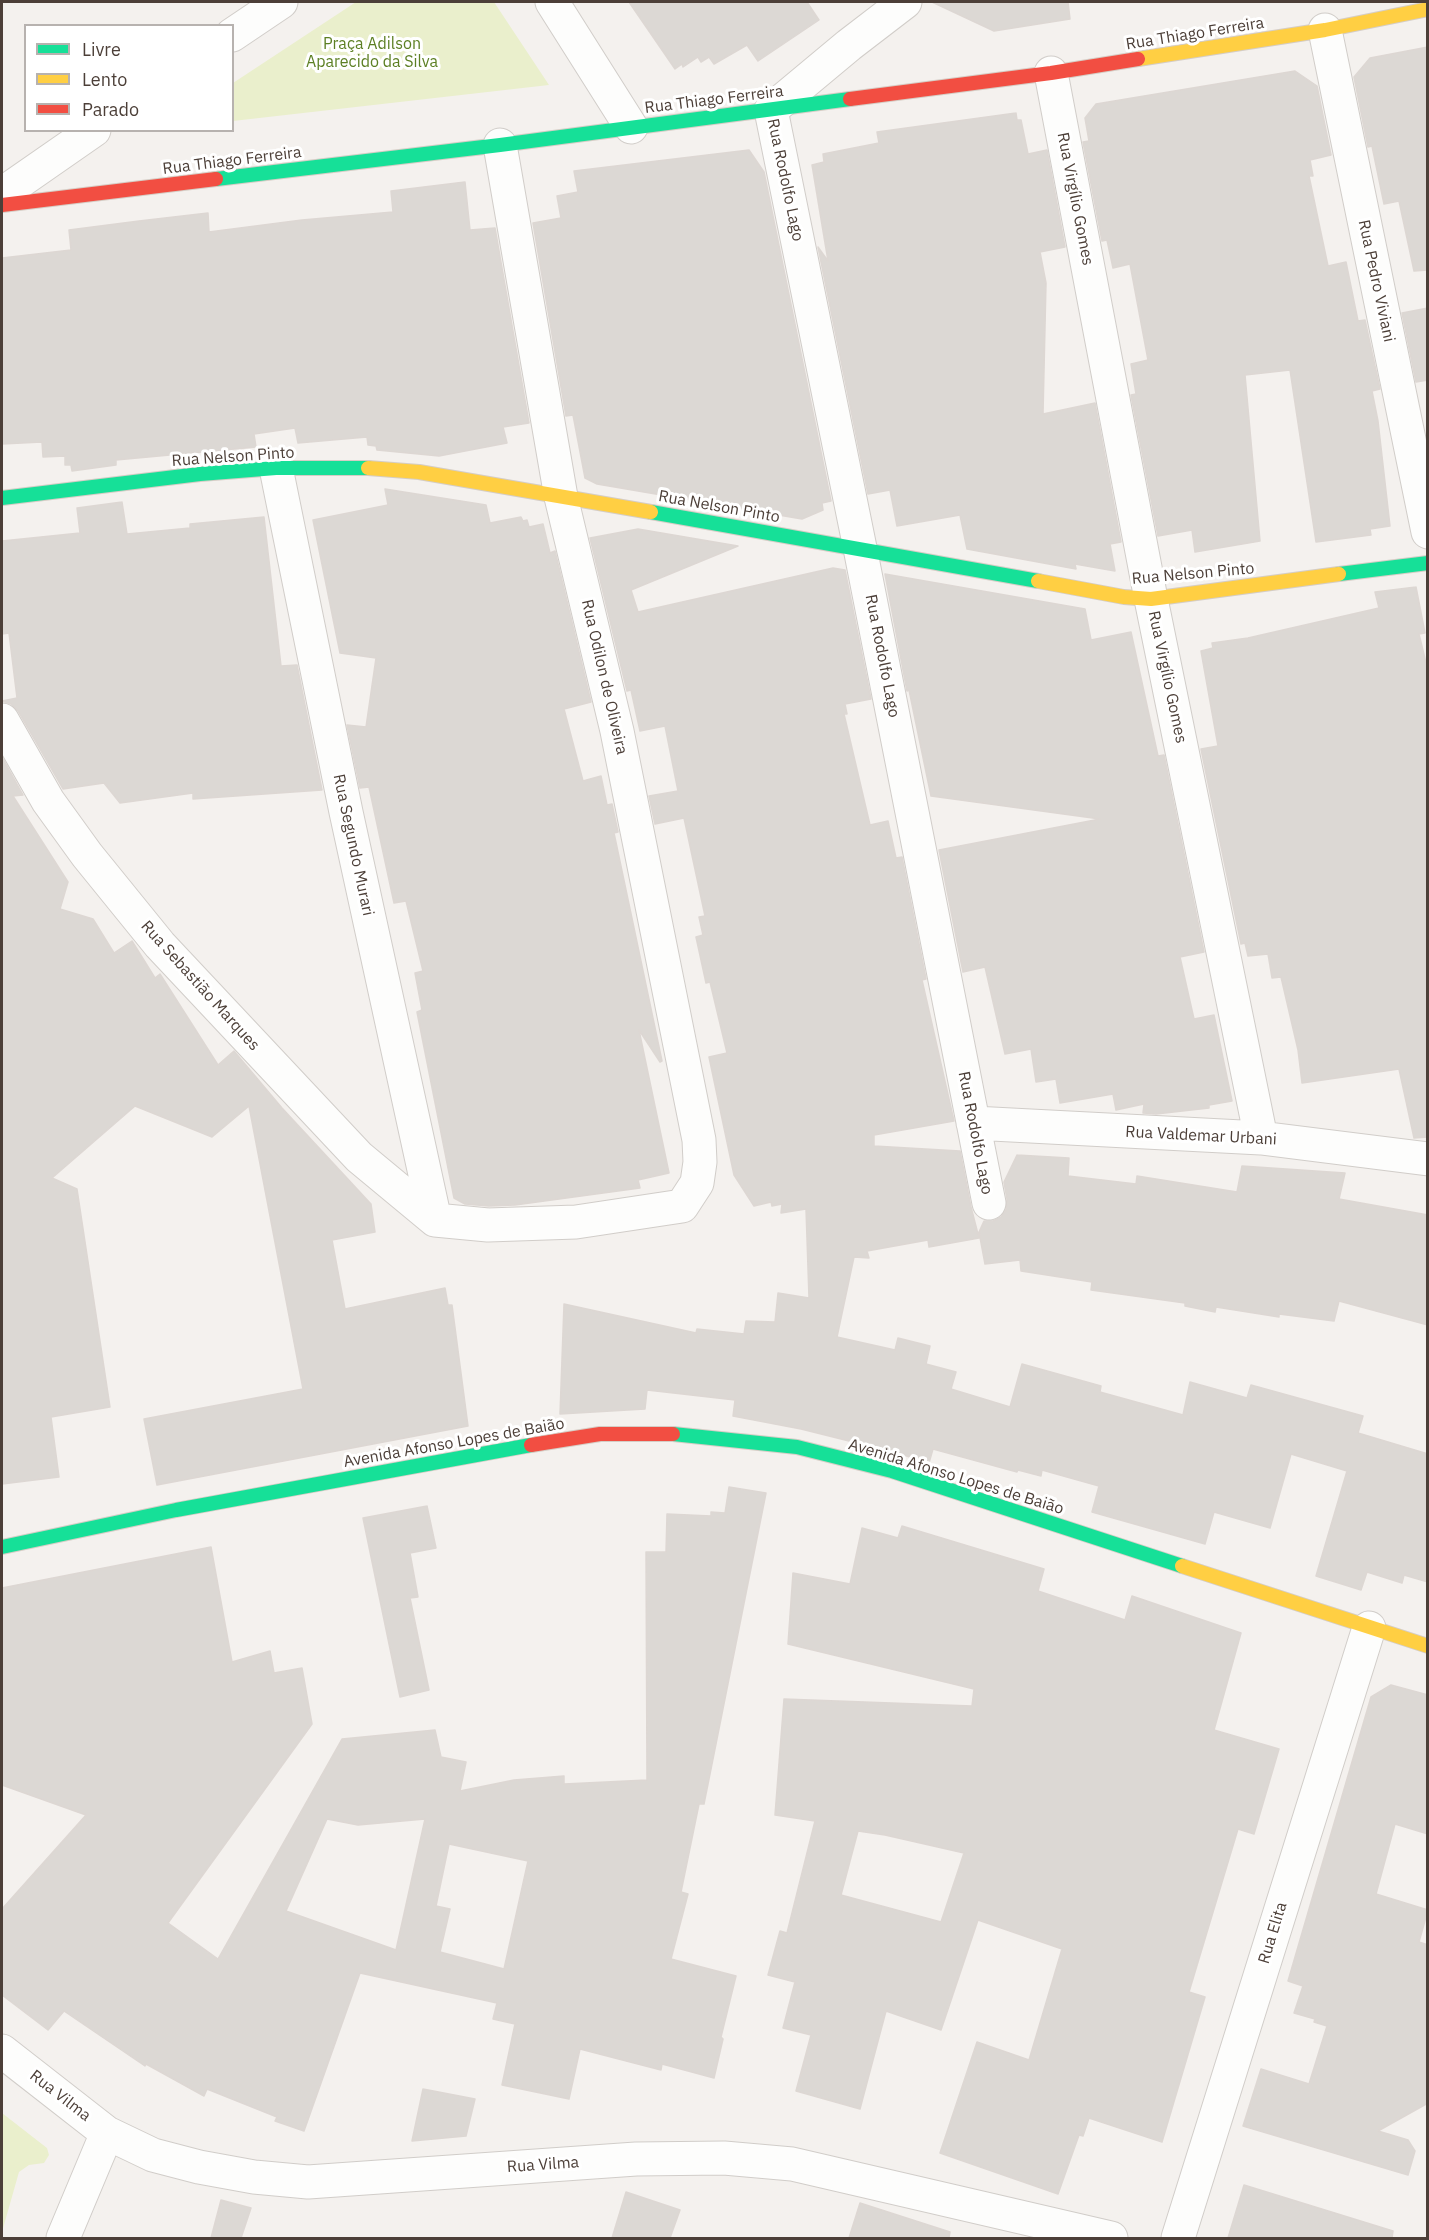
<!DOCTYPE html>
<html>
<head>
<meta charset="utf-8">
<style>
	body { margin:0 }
	#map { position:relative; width:1429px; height:2240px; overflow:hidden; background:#f4f1ee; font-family:"IBM Plex Sans",sans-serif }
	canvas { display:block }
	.frame { position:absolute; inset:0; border:3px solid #4c3f38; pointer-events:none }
	.legend { position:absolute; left:24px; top:24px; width:210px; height:108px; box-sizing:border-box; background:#fff; border:2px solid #b7b2af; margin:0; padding:8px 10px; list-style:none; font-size:18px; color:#4c3f38 }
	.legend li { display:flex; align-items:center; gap:12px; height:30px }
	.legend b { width:30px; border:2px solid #b7b2af }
</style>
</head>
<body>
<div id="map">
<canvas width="1429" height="2240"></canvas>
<div class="frame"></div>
<ul class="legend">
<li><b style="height:8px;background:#16e098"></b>Livre</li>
<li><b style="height:8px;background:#ffcf43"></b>Lento</li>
<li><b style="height:8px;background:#f24e42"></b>Parado</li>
</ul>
</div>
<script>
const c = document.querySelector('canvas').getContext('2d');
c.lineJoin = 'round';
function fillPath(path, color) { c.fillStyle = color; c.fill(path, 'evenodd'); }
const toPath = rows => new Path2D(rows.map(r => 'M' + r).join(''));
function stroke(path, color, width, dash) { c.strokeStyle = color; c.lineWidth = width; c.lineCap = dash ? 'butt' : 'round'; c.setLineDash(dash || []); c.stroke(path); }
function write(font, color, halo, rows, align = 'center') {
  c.font = font + ' "IBM Plex Sans",sans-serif'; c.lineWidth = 6; c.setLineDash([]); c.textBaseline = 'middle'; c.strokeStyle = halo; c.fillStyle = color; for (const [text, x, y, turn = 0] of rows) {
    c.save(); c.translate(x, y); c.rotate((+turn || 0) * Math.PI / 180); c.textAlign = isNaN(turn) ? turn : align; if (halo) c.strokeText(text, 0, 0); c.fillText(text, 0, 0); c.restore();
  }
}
fillPath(toPath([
	[356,2,494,2,549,85,233,121,233,83],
	[2,2113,47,2148,49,2155,44,2163,29,2165,19,2172,2,2232]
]), '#eaefcc');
const building = toPath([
	[629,2,807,2,819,20,758,61,747,45,714,64,709,57,701,62,698,57,683,67,682,64,675,69,629,2],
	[932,2,1068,2,1070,19,994,31,932,2],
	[1428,47,1428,270,1414,271,1399,201,1384,204,1372,146,1368,147,1354,77,1370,58,1428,47],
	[1295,71,1317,86,1331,155,1310,160,1313,176,1309,176,1328,266,1346,262,1358,321,1365,320,1380,389,1372,391,1378,421,1390,526,1370,529,1371,535,1316,542,1290,370,1245,375,1260,541,1195,552,1192,530,1158,536,1131,395,1136,394,1131,364,1148,360,1130,264,1113,268,1107,240,1102,241,1083,142,1089,141,1085,118,1096,104,1295,71],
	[1016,113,1017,120,1021,120,1028,154,1047,150,1065,247,1040,252,1046,283,1043,414,1095,403,1121,542,1110,544,1115,571,1075,564,1076,569,967,549,960,515,897,526,890,490,868,494,818,247,828,261,812,165,824,162,823,154,879,143,877,132,1016,113],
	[749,150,764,172,831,501,822,503,823,510,802,519,597,484,585,478,573,415,566,416,533,223,561,218,557,196,578,192,574,171,749,150],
	[465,182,470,230,495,228,529,423,503,427,507,443,439,456,377,450,376,446,368,445,367,437,298,443,295,428,254,434,256,447,116,460,116,465,72,471,71,465,65,465,65,456,43,457,42,442,2,444,2,258,71,250,69,230,139,221,208,213,209,232,302,220,393,212,391,191,465,182],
	[1428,308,1428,380,1416,382,1402,313,1428,308],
	[385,489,486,505,490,523,521,517,523,521,527,520,529,527,543,524,550,553,555,551,591,702,564,709,583,781,601,776,607,805,612,804,618,832,614,833,662,1061,660,1062,639,1030,669,1173,638,1180,640,1188,515,1205,489,1206,465,1204,454,1198,417,1012,422,1010,415,973,423,971,406,901,394,903,369,787,360,788,347,725,366,727,376,658,340,653,313,520,388,505,385,489],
	[122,502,127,534,190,528,190,524,264,517,281,666,297,665,322,790,193,799,193,793,120,803,104,783,63,789,18,711,11,704,2,701,17,698,9,633,2,634,2,541,80,533,77,508,122,502],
	[638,529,738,546,631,590,638,612,833,568,845,570,871,699,845,704,847,714,844,714,870,825,888,821,896,858,902,857,926,979,922,980,954,1121,874,1135,874,1146,960,1151,971,1207,979,1238,929,1247,928,1240,867,1251,869,1258,854,1257,837,1337,895,1350,898,1338,930,1346,926,1364,956,1372,951,1389,1010,1407,1022,1364,1101,1386,1100,1392,1183,1415,1190,1382,1247,1398,1251,1385,1363,1416,1358,1433,1428,1454,1428,1582,1404,1575,1402,1583,1367,1572,1361,1590,1316,1576,1347,1471,1291,1454,1270,1528,1214,1512,1205,1544,1092,1512,1099,1486,1042,1470,1041,1476,1018,1470,1017,1472,933,1449,929,1463,897,1453,801,1429,733,1416,735,1400,647,1390,645,1409,560,1414,564,1304,696,1333,697,1329,744,1334,746,1321,775,1322,778,1293,809,1298,806,1209,781,1213,782,1204,772,1206,771,1202,754,1206,734,1175,709,1057,727,1053,710,982,706,983,696,937,703,935,699,917,705,916,684,818,655,824,649,796,678,791,665,726,640,731,631,690,627,691,590,538,638,529],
	[885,574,1085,609,1091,640,1131,632,1158,756,1164,755,1204,952,1180,957,1194,1019,1214,1015,1232,1101,1209,1105,1209,1108,1156,1114,1143,1113,1144,1104,1116,1110,1113,1094,1060,1103,1056,1079,1036,1082,1031,1049,1005,1054,985,967,963,972,939,850,1100,819,931,796,909,690,907,691,885,574],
	[1416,587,1425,633,1419,634,1428,671,1428,1137,1414,1138,1399,1069,1302,1083,1298,1050,1281,977,1272,978,1268,954,1248,956,1245,943,1241,944,1201,749,1218,746,1201,651,1213,648,1212,643,1248,638,1379,608,1375,592,1416,587],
	[2,757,23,795,13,796,68,882,60,909,93,919,114,953,132,941,155,978,160,974,218,1065,234,1051,282,1108,371,1204,375,1232,332,1240,345,1309,445,1288,448,1305,452,1305,468,1426,157,1485,144,1419,303,1389,249,1106,212,1137,135,1106,52,1178,77,1189,110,1407,51,1417,59,1477,2,1484,2,757],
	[1017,1155,1069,1158,1068,1176,1136,1184,1137,1176,1237,1192,1242,1166,1345,1173,1339,1199,1428,1215,1428,1325,1339,1301,1334,1321,1279,1314,1279,1317,1216,1307,1215,1312,1185,1306,1185,1303,1091,1290,1092,1282,1021,1271,1020,1260,985,1264,979,1232,984,1221,993,1221,1001,1217,1006,1210,1007,1199,1004,1182,1017,1155],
	[729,1487,766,1493,704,1804,699,1804,681,1892,688,1894,671,1959,736,1976,721,2037,723,2039,714,2078,662,2064,661,2070,580,2049,569,2099,502,2085,515,2024,493,2019,497,2003,360,1973,304,2131,275,2121,277,2117,207,2089,204,2096,146,2064,145,2066,64,2011,48,2030,2,1995,2,1909,86,1815,2,1785,2,1588,211,1547,232,1662,270,1651,274,1673,302,1668,312,1724,168,1923,218,1959,342,1739,435,1730,441,1757,466,1762,460,1791,514,1780,564,1776,564,1784,647,1780,646,1552,666,1552,667,1514,711,1516,711,1512,725,1513,729,1487],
	[327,1819,358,1825,425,1819,396,1950,286,1911,327,1819],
	[449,1844,528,1861,504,1969,440,1952,450,1909,436,1906,449,1844],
	[427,1506,436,1548,410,1553,418,1597,410,1598,429,1690,400,1697,363,1518,427,1506],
	[902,1526,1044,1569,1038,1591,1125,1620,1132,1596,1241,1633,1214,1730,1279,1749,1254,1834,1238,1829,1189,1992,1205,1997,1162,2142,1089,2118,1083,2136,1079,2135,1058,2194,940,2153,977,2042,1029,2060,1062,1949,978,1920,941,2030,886,2011,860,2109,796,2091,811,2035,783,2028,795,1982,768,1975,780,1931,787,1933,815,1821,775,1815,784,1699,972,1706,974,1689,788,1644,793,1573,850,1584,862,1528,898,1538,902,1526],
	[858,1831,885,1835,964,1853,941,1922,841,1895,858,1831],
	[1391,1685,1428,1695,1428,1834,1395,1824,1376,1894,1428,1910,1419,1942,1428,1945,1428,2103,1378,2131,1408,2140,1415,2151,1408,2175,1243,2126,1261,2069,1309,2084,1327,2026,1314,2022,1315,2019,1294,2013,1303,1986,1288,1981,1371,1697,1391,1685],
	[423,2089,475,2099,466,2136,412,2141,423,2089],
	[1244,2185,1393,2231,1392,2238,1228,2238,1244,2185],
	[626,2192,680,2210,670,2238,612,2238,626,2192],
	[221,2200,251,2208,241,2238,211,2238,221,2200],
	[860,2203,950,2232,949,2238,849,2238,860,2203]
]);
fillPath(building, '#dcd8d4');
stroke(building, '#ddd7d3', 1.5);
const street = toPath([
	[552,2,631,127],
	[905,2,849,45,771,110,860,548,989,1203],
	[1325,30,1428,532],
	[232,35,281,2],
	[1051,73,1151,599,1261,1138],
	[2,194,94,130],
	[276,468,346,812,435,1220],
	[2,720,48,801,87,855,160,945,359,1157,435,1220],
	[973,1123,1261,1138,1428,1159],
	[435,1220,488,1225,576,1222,682,1206,697,1183,700,1162,699,1140,617,731,561,497,500,145],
	[2,2051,107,2133,153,2155,199,2167,254,2177,308,2182,636,2159,724,2158,792,2164,1111,2238],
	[63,2238,107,2133],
	[1178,2238,1369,1628]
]);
const fast = toPath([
	[216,179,500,145,850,99],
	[2,498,200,474,276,468,368,468],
	[651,512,1038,581],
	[1339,574,1428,563],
	[673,1434,797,1447,892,1471,1182,1566],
	[2,1547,176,1510,531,1445]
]);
const slow = toPath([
	[1138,59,1325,30,1428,9],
	[368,468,419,472,651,512],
	[1038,581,1124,597,1151,599,1339,574],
	[1182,1566,1428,1646]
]);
const jam = toPath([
	[850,99,1051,73,1138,59],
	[2,205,216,179],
	[531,1445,600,1434,673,1434]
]);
stroke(street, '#d1cdc9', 35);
stroke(fast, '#d5cdc5', 16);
stroke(slow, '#d5cdc5', 16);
stroke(jam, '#d5cdc5', 16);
stroke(street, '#fdfdfc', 33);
stroke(fast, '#16e098', 14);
stroke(slow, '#ffcf43', 14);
stroke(jam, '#f24e42', 14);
write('16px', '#4c3f38', '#fff', [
	["Rua Thiago Ferreira",1195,34,-9],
	["Rua Thiago Ferreira",714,100,-7],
	["Rua Thiago Ferreira",232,161,-7],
	["Rua Rodolfo Lago",785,180,78],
	["Rua Virgílio Gomes",1075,199,79],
	["Rua Pedro Viviani",1376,281,78],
	["Rua Nelson Pinto",233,457,-4],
	["Rua Nelson Pinto",719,507,10],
	["Rua Nelson Pinto",1193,574,-5],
	["Rua Rodolfo Lago",882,656,79],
	["Rua Odilon de Oliveira",604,677,77],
	["Rua Virgílio Gomes",1167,677,78],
	["Rua Segundo Murari",353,845,78],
	["Rua Sebastião Marques",200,986,48],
	["Rua Rodolfo Lago",975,1133,79],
	["Rua Valdemar Urbani",1201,1136,3],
	["Avenida Afonso Lopes de Baião",454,1443,-10],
	["Avenida Afonso Lopes de Baião",956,1477,17],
	["Rua Elita",1273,1933,-73],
	["Rua Vilma",60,2096,38],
	["Rua Vilma",543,2165,-4]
]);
write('16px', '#5c7f23', '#fff', [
	["Praça Adilson",372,44],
	["Aparecido da Silva",372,62]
]);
</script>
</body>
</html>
